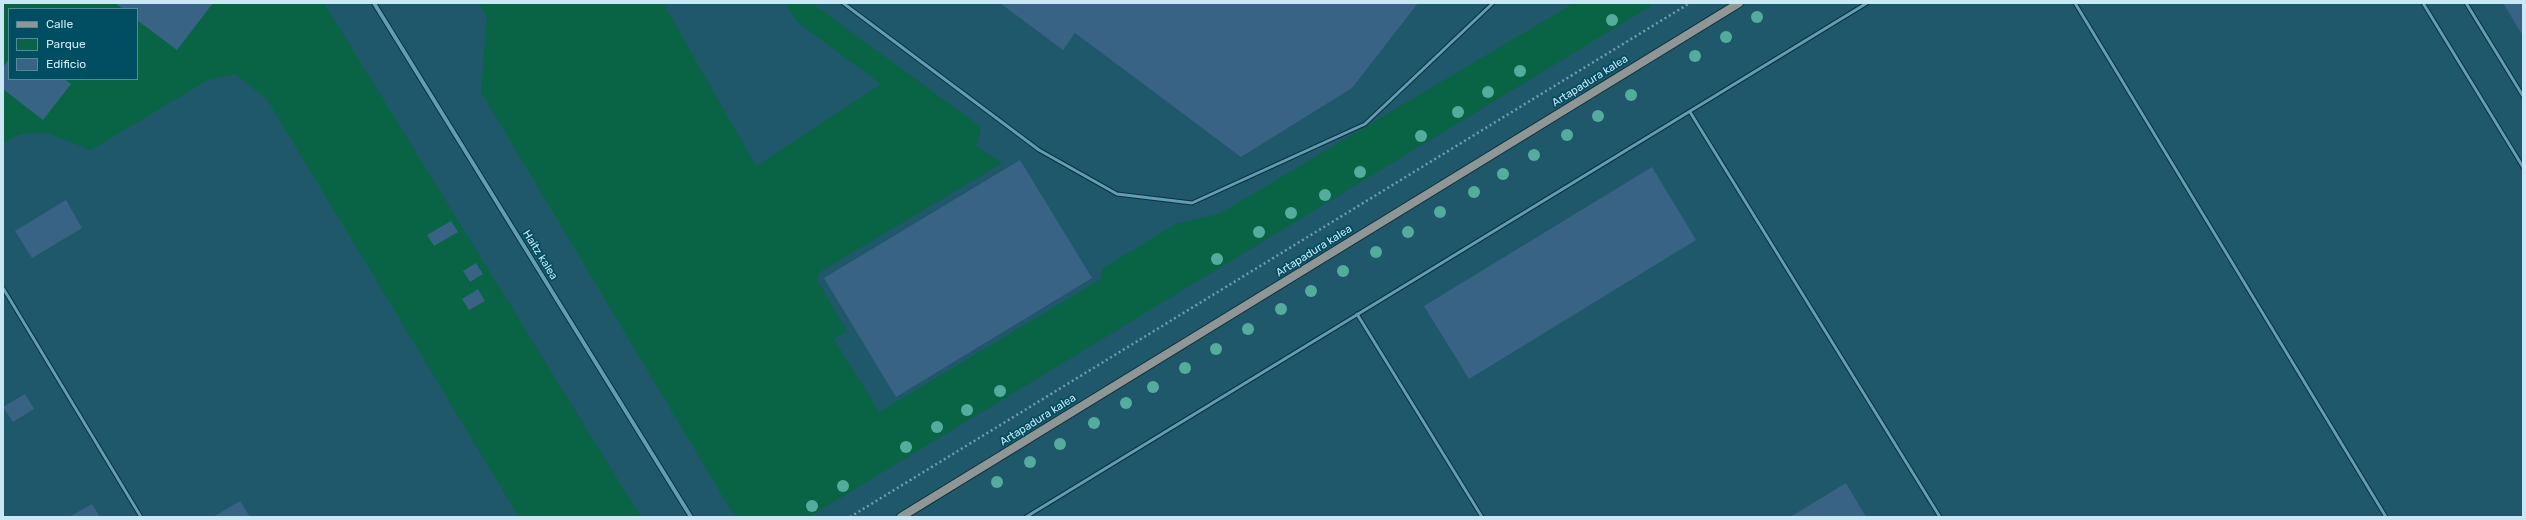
<!DOCTYPE html>
<html>
<head>
<meta charset="utf-8">
<style>
	body { margin:0 }
	#map { position:relative; width:2526px; height:520px; overflow:hidden; background:#014d61; font-family:Rubik,sans-serif }
	canvas { display:block }
	.frame { position:absolute; inset:0; border:4px solid #cae8f4; pointer-events:none }
	.legend { position:absolute; left:8px; top:8px; width:130px; height:72px; box-sizing:border-box; background:#014d61; border:1px solid #518b9c; margin:0; padding:5px 7px; list-style:none; font-size:12px; color:#cae8f4 }
	.legend li { display:flex; align-items:center; gap:8px; height:20px }
	.legend b { width:20px; border:1px solid #518b9c }
</style>
</head>
<body>
<div id="map">
<canvas width="2526" height="520"></canvas>
<div class="frame"></div>
<ul class="legend">
<li><b style="height:5px;background:#8e9696"></b>Calle</li>
<li><b style="height:11px;background:#086445"></b>Parque</li>
<li><b style="height:11px;background:#386384"></b>Edificio</li>
</ul>
</div>
<script>
const c = document.querySelector('canvas').getContext('2d');
c.lineJoin = 'round';
function fillPath(path, color) { c.fillStyle = color; c.fill(path, 'evenodd'); }
const toPath = rows => new Path2D(rows.map(r => 'M' + r).join(''));
function stroke(path, color, width, dash) { c.strokeStyle = color; c.lineWidth = width; c.lineCap = dash ? 'butt' : 'round'; c.setLineDash(dash || []); c.stroke(path); }
function write(font, color, halo, rows, align = 'center') {
  c.font = font + ' Rubik,sans-serif'; c.lineWidth = 3.5; c.setLineDash([]); c.textBaseline = 'middle'; c.strokeStyle = halo; c.fillStyle = color; for (const [text, x, y, turn = 0] of rows) {
    c.save(); c.translate(x, y); c.rotate((+turn || 0) * Math.PI / 180); c.textAlign = isNaN(turn) ? turn : align; if (halo) c.strokeText(text, 0, 0); c.fillText(text, 0, 0); c.restore();
  }
}
fillPath(toPath([
	[3,3,2523,3,2523,517,3,517],
	[9,9,137,9,137,79,9,79]
]), '#1f586a');
fillPath(toPath([
	[3,3,324,3,641,517,519,517,268,101,236,74,208,80,91,150,47,133,20,134,3,143],
	[9,9,137,9,137,79,9,79],
	[479,3,663,3,756,166,881,84,796,21,787,5,788,3,812,3,981,127,976,146,1002,163,820,272,817,280,847,331,834,339,879,412,1101,279,1102,269,1175,224,1219,214,1574,3,1651,3,1651,6,809,517,739,517,732,512,481,92,487,17]
]), '#086445');
fillPath(toPath([
	[115,3,213,3,177,50,137,20,137,9,123,9],
	[1000,3,1418,3,1352,88,1241,157,1075,33,1063,50],
	[2503,3,2523,3,2523,36],
	[9,59,9,79,65,79,71,84,43,120,3,89,3,67],
	[1020,160,1092,278,896,397,824,278],
	[1652,167,1696,240,1469,379,1424,306],
	[66,200,82,228,32,258,15,231],
	[451,221,458,232,434,246,427,235],
	[476,263,483,274,470,282,463,271],
	[478,289,485,301,469,310,462,299],
	[25,394,34,409,13,422,3,407],
	[1846,483,1866,517,1790,517],
	[240,501,250,517,213,517],
	[92,504,100,517,69,517]
]), '#386384');
const lane = toPath([
	[843,3,1039,150,1117,194,1192,203,1365,124,1493,3],
	[2075,3,2386,517],
	[2423,3,2523,167],
	[2466,3,2523,96],
	[1690,112,1940,517],
	[3,288,141,517],
	[1357,314,1482,517],
	[1026,517,1867,3]
]);
const street = toPath([
	[374,3,691,517]
]);
const secondary = toPath([
	[901,517,1739,3]
]);
stroke(lane, '#0e303b', 5);
stroke(street, '#0e303b', 6);
stroke(secondary, '#0e303b', 10);
stroke(toPath([
	[850,517,1690,3]
]), '#6c9faf', 2.5, [2, 3]);
stroke(lane, '#609eb5', 3);
stroke(street, '#609eb5', 4);
stroke(secondary, '#8e9696', 8);
c.fillStyle = '#53ac9c';
for (const [x, y] of [
	[1757,17],
	[1612,20],
	[1726,37],
	[1695,56],
	[1520,71],
	[1488,92],
	[1631,95],
	[1458,112],
	[1598,116],
	[1567,135],
	[1421,136],
	[1534,155],
	[1360,172],
	[1503,174],
	[1474,192],
	[1325,195],
	[1440,212],
	[1291,213],
	[1259,232],
	[1408,232],
	[1376,252],
	[1217,259],
	[1343,271],
	[1311,291],
	[1281,309],
	[1248,329],
	[1216,349],
	[1185,368],
	[1153,387],
	[1000,391],
	[1126,403],
	[967,410],
	[1094,423],
	[937,427],
	[1060,444],
	[906,447],
	[1030,462],
	[997,482],
	[843,486],
	[812,506]
]) { c.beginPath(); c.arc(x, y, 6, 0, 2 * Math.PI); c.fill(); }
write('11px', '#cae8f4', '#014d61', [
	["Artapadura kalea",1590,81,-32],
	["Artapadura kalea",1314,251,-32],
	["Haitz kalea",540,255,58],
	["Artapadura kalea",1038,420,-32]
]);
</script>
</body>
</html>
